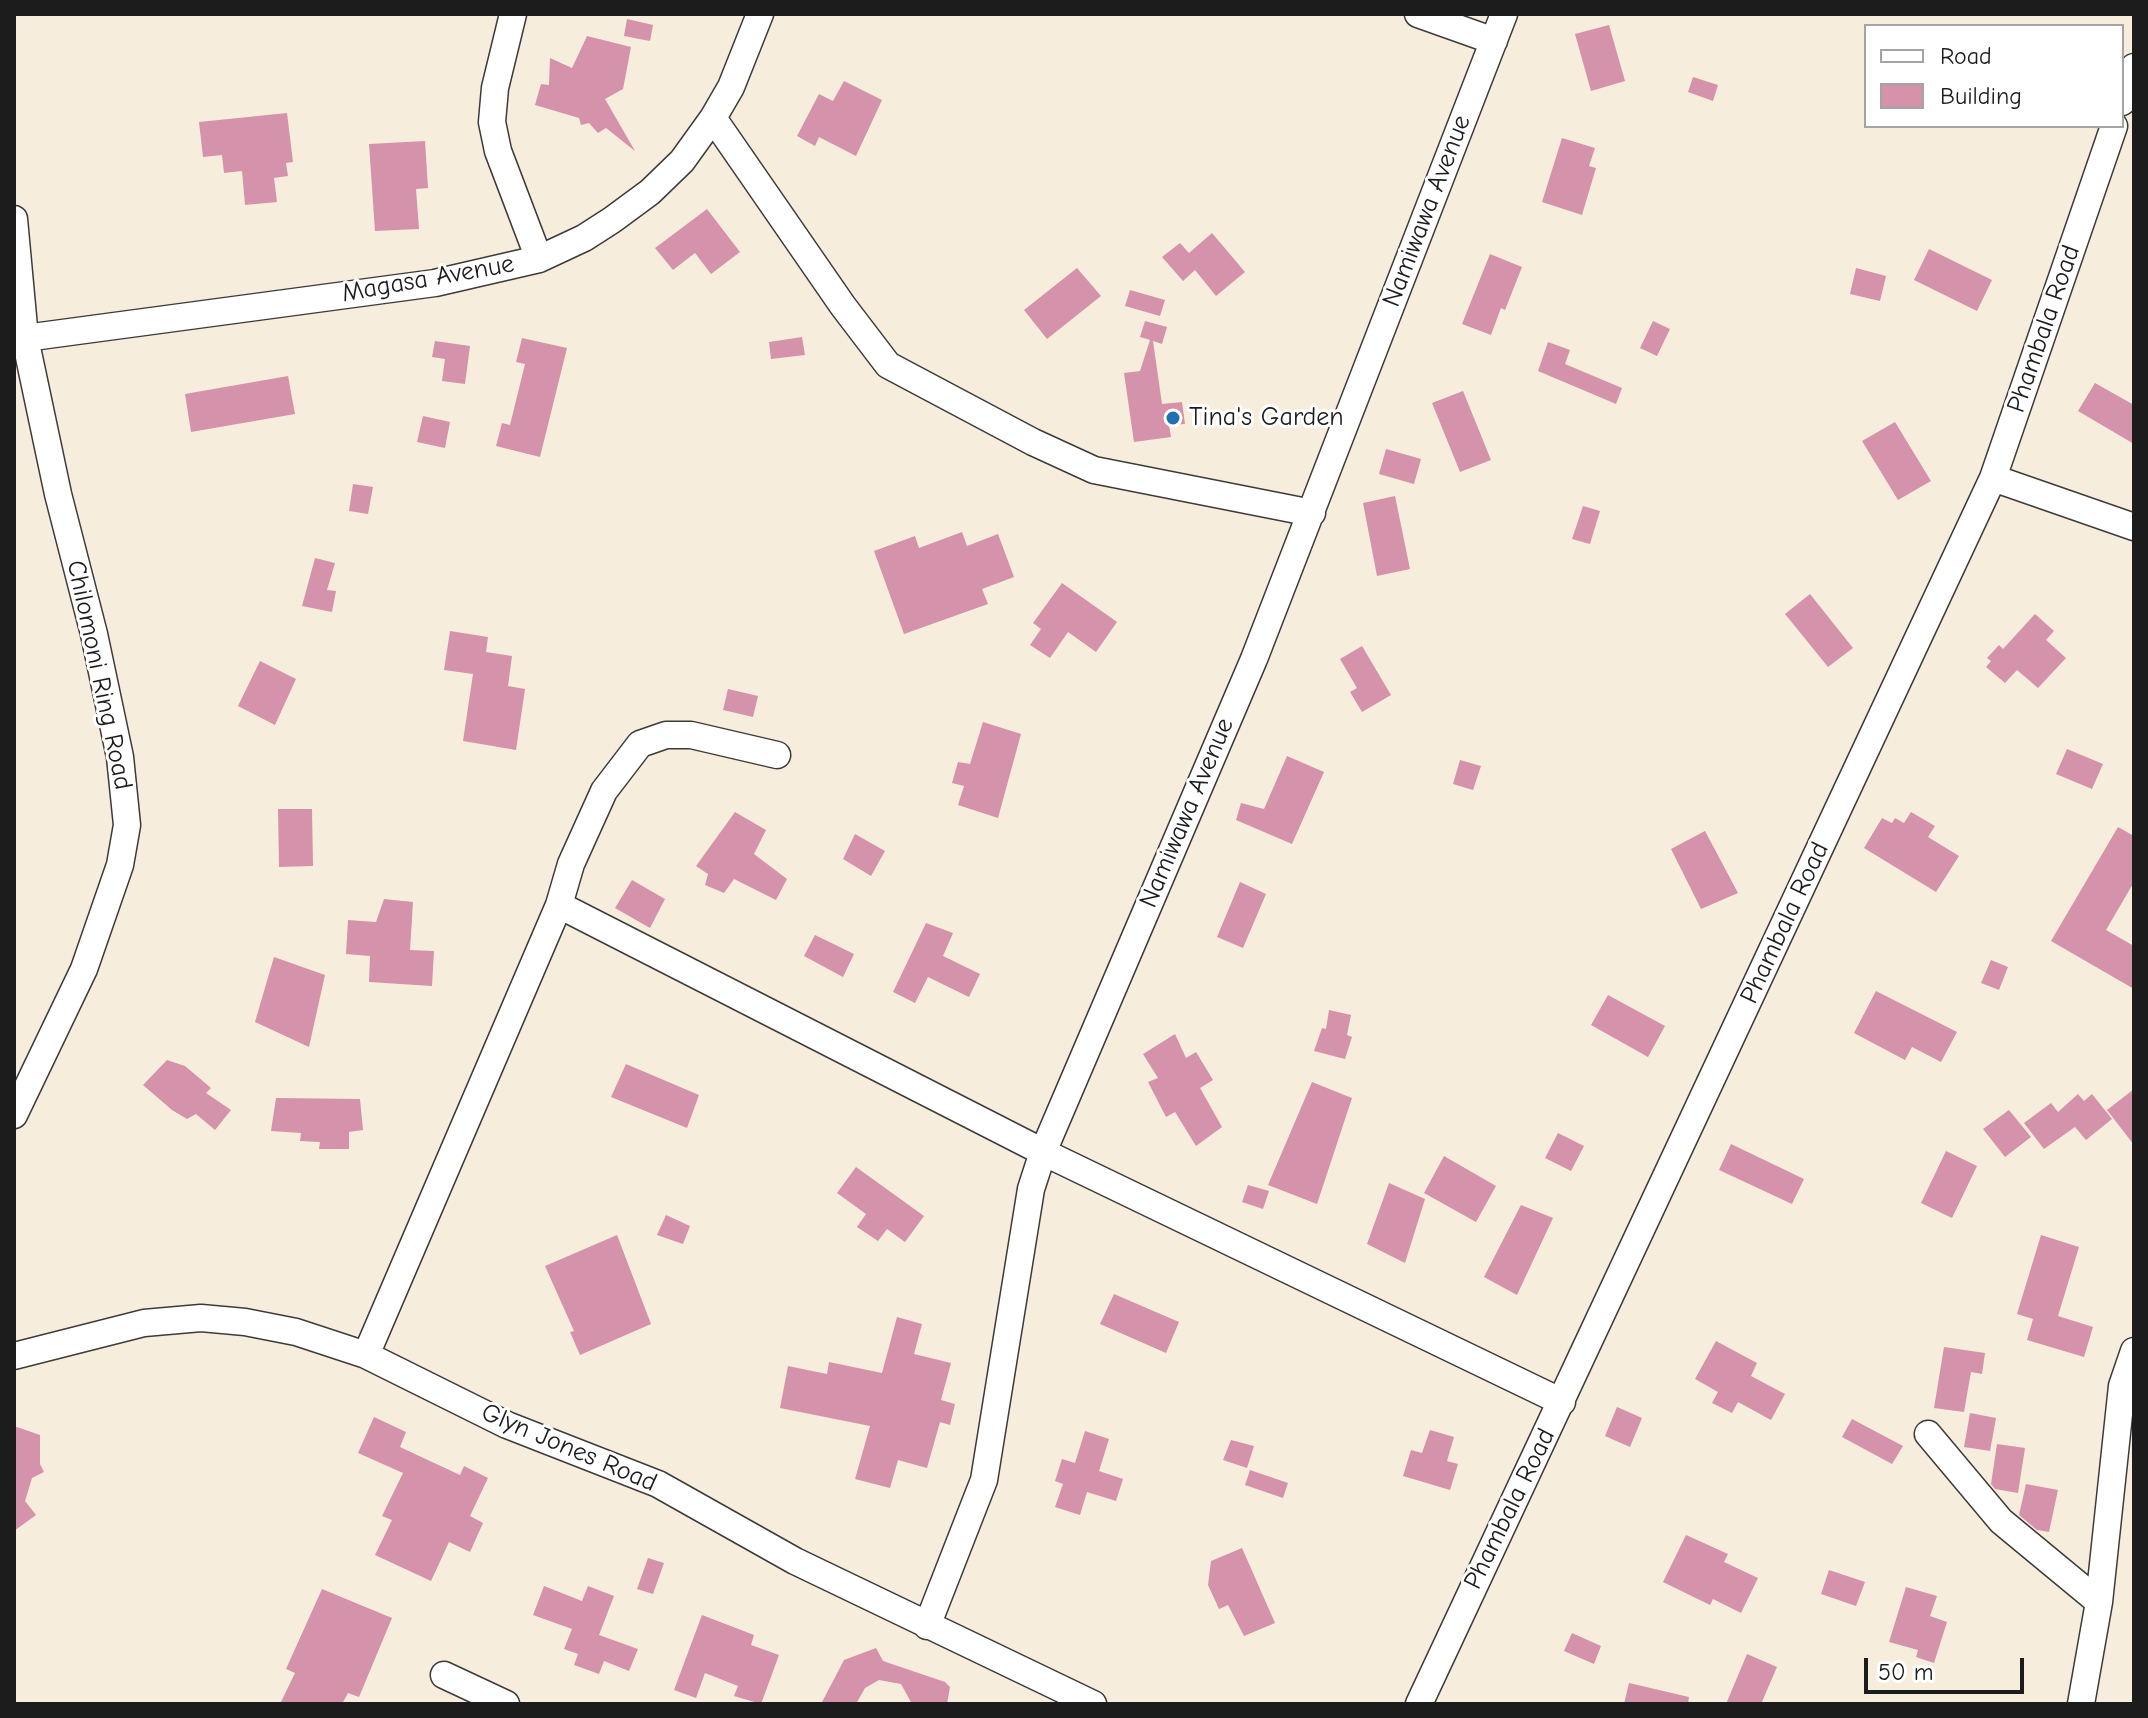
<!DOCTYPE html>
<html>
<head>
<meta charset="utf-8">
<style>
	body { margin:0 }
	#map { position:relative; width:2148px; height:1718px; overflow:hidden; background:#f7eddc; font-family:"Comic Neue",sans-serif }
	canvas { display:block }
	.frame { position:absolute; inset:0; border:16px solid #1c1c1c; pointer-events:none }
	.legend { position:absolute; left:1864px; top:24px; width:260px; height:104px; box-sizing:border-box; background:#fff; border:2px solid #a4a4a4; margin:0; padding:10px 14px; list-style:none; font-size:24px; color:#1c1c1c }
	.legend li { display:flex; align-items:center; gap:16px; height:40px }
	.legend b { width:40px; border:2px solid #a4a4a4 }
	.scale { position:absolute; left:1864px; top:1658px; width:160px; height:36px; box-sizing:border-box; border:4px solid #1c1c1c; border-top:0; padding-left:10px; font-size:24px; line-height:28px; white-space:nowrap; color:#1c1c1c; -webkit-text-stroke:6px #fff; paint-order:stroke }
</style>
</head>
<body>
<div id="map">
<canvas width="2148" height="1718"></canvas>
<div class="frame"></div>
<ul class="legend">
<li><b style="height:10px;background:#fff"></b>Road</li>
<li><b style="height:22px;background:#d592ab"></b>Building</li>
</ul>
<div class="scale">50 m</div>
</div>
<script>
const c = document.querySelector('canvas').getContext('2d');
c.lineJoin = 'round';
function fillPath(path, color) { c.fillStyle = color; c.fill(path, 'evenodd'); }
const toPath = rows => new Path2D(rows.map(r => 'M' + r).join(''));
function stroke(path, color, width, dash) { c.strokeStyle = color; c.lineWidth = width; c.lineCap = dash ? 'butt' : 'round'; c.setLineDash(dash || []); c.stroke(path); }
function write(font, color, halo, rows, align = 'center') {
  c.font = font + ' "Comic Neue",sans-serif'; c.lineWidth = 6; c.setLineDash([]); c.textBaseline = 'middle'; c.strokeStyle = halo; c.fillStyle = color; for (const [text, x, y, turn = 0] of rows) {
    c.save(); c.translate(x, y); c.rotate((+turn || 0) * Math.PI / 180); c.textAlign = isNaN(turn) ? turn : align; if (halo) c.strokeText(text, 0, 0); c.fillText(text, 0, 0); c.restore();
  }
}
fillPath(toPath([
	[627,19,653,25,650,41,624,36],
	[1609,25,1625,81,1591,91,1575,34],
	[587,36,631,47,623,89,605,99,635,151,606,128,598,133,589,123,581,125,579,118,535,105,541,84,549,85,550,58,572,68],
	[1693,77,1718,85,1713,101,1688,92],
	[844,81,882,100,856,156,819,137,815,146,797,136,819,94,833,101],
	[287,113,293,162,286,163,288,176,274,178,277,202,245,205,242,171,224,173,222,155,203,157,199,122],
	[1562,138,1595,148,1589,166,1596,168,1582,215,1542,202],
	[425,141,428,188,416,189,419,229,375,231,369,144],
	[707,209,740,252,711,274,695,253,673,270,655,248],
	[1212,233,1245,272,1216,296,1195,270,1183,281,1162,257,1180,243,1189,253],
	[1929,249,1992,280,1977,311,1914,280],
	[1490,254,1522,267,1505,310,1501,308,1491,335,1462,324],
	[1077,268,1101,296,1047,339,1024,310],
	[1856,268,1886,276,1880,301,1850,294],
	[1130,290,1165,300,1160,316,1125,306],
	[1145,321,1167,327,1162,344,1153,341,1162,404,1182,402,1185,424,1169,425,1171,437,1134,442,1124,373,1140,371,1150,340,1140,337],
	[1653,321,1670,329,1657,356,1640,348],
	[802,337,805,355,771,359,769,342],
	[522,338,567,348,540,457,496,446,502,423,510,425,525,364,516,362],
	[435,341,470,346,465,384,442,381,445,359,432,357],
	[1548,342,1570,350,1565,364,1622,388,1616,404,1538,371],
	[288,376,295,414,191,432,185,394],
	[2095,383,2134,405,2134,444,2078,411],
	[1463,391,1491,460,1460,472,1432,403],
	[423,416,450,422,445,448,417,442],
	[1895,422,1931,481,1898,500,1862,441],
	[1386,449,1421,459,1414,484,1379,474],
	[353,484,373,487,368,514,349,511],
	[1395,496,1410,569,1377,576,1363,503],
	[1583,506,1600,511,1590,544,1572,539],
	[962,532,967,546,998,534,1014,577,982,589,988,604,904,634,874,551,915,536,919,548],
	[315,558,335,563,327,590,336,591,332,612,302,606],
	[1062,583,1117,622,1096,652,1068,632,1050,658,1030,645,1041,629,1033,623],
	[1810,594,1853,648,1828,667,1785,614],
	[2035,614,2054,631,2046,640,2066,658,2038,688,2017,670,2005,683,1986,667,1991,661,1987,658,1999,645,2003,649],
	[450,631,488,637,486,652,512,656,508,686,525,689,516,750,463,741,473,674,444,670],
	[1362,646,1391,695,1362,712,1350,692,1357,688,1340,659],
	[260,661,296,679,275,725,238,706],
	[728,689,758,696,753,717,723,710],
	[983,722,1021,734,998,818,958,805,964,786,952,783,958,762,970,764],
	[2067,749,2103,764,2092,789,2056,774],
	[1287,756,1324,772,1292,844,1236,820,1241,803,1264,809],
	[1460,760,1481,766,1473,790,1453,784],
	[278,809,312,809,313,866,279,867],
	[735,812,766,830,754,854,787,879,776,900,734,879,724,893,705,885,708,874,696,866],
	[1911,812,1935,826,1928,837,1959,856,1936,892,1864,848,1882,818,1892,823,1895,818,1904,823],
	[2118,827,2134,836,2134,882,2106,930,2134,946,2134,989,2051,941],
	[1705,831,1738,893,1701,909,1671,849],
	[855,834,885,851,871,876,843,859],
	[632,880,665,899,650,928,615,908],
	[1240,882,1266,894,1243,948,1217,937],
	[384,899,413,902,410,950,434,951,432,986,369,982,370,956,346,954,348,920,376,922],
	[926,923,953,933,943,956,980,974,969,997,928,977,915,1003,893,992],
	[815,935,854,954,843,977,804,956],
	[274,957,325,975,309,1047,255,1022],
	[1991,960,2008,967,1999,990,1981,983],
	[1876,991,1957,1032,1941,1062,1912,1047,1905,1060,1854,1033],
	[1608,995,1665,1026,1648,1057,1591,1025],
	[1329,1010,1351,1015,1347,1035,1352,1037,1345,1059,1314,1051,1322,1028,1326,1029],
	[1175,1034,1186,1058,1196,1052,1213,1080,1200,1088,1222,1127,1196,1146,1175,1112,1166,1117,1148,1082,1158,1078,1143,1054],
	[167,1060,185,1066,211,1088,206,1093,231,1110,215,1130,196,1114,187,1119,172,1110,143,1085],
	[626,1064,699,1095,687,1128,611,1097],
	[1312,1082,1352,1098,1317,1204,1268,1185],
	[2134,1089,2134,1145,2107,1110],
	[2078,1094,2084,1101,2092,1094,2112,1119,2086,1140,2075,1127,2044,1149,2024,1123,2051,1103,2058,1112],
	[276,1098,360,1099,363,1130,349,1132,349,1149,319,1149,320,1142,300,1141,301,1133,271,1131],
	[2009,1110,2031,1137,2005,1157,1983,1129],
	[1558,1133,1584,1146,1571,1171,1545,1158],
	[1731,1144,1804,1179,1792,1204,1719,1170],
	[1946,1151,1977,1166,1952,1218,1921,1203],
	[1444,1156,1496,1186,1476,1222,1424,1193],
	[856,1167,924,1216,905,1242,887,1229,878,1241,857,1227,866,1214,837,1193],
	[1389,1183,1425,1199,1405,1263,1367,1244],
	[1248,1185,1269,1191,1263,1209,1242,1202],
	[1521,1205,1553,1218,1517,1295,1484,1277],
	[666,1215,690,1226,683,1244,657,1235],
	[617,1235,651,1324,580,1355,570,1332,574,1331,545,1266],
	[2041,1235,2079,1247,2058,1316,2093,1327,2084,1357,2027,1340,2033,1319,2017,1314],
	[1114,1294,1179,1322,1166,1353,1100,1324],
	[897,1317,922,1324,914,1354,951,1363,941,1400,955,1404,950,1425,940,1422,927,1468,898,1460,890,1488,855,1479,870,1426,780,1408,788,1366,827,1374,829,1362,882,1373],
	[1716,1341,1757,1363,1751,1376,1785,1394,1771,1420,1738,1402,1732,1413,1712,1403,1718,1392,1695,1379],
	[1944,1347,1985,1353,1982,1374,1971,1372,1964,1412,1934,1408],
	[1617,1407,1642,1418,1630,1447,1605,1436],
	[1970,1413,1996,1418,1990,1451,1964,1447],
	[374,1417,406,1432,400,1447,460,1475,464,1466,488,1478,470,1516,483,1523,470,1552,449,1542,431,1581,375,1555,392,1520,382,1516,403,1473,358,1453],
	[1852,1419,1903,1446,1892,1464,1842,1437],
	[14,1426,40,1435,40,1464,44,1472,32,1478,25,1501,36,1515,14,1531],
	[1430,1430,1454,1437,1447,1461,1458,1464,1450,1490,1403,1476,1411,1450,1422,1453],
	[1085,1431,1109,1439,1099,1471,1123,1479,1116,1501,1087,1492,1080,1515,1055,1507,1063,1484,1055,1481,1062,1459,1075,1463],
	[1231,1440,1254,1446,1247,1468,1223,1460],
	[1997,1444,2025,1448,2018,1493,1995,1489,1991,1484],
	[1250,1470,1288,1483,1283,1498,1245,1485],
	[2026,1484,2058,1490,2049,1532,2037,1530,2019,1515],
	[1686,1535,1728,1554,1724,1562,1758,1578,1741,1613,1713,1599,1710,1605,1663,1582],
	[1242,1548,1275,1623,1244,1636,1228,1605,1219,1609,1208,1585,1211,1561],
	[648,1558,664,1563,653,1594,637,1589],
	[1829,1570,1865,1582,1856,1606,1821,1594],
	[544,1586,582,1601,588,1586,614,1596,599,1635,638,1649,629,1671,604,1661,599,1674,574,1665,578,1654,564,1649,572,1629,533,1615],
	[1906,1587,1937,1596,1930,1616,1947,1622,1934,1663,1916,1657,1918,1650,1889,1642],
	[322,1589,392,1618,359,1697,348,1693,342,1704,280,1704,295,1673,286,1669],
	[702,1615,754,1635,751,1645,779,1655,761,1704,734,1696,738,1686,705,1673,696,1698,674,1690],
	[1572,1633,1601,1646,1594,1664,1564,1651],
	[876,1648,883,1661,945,1682,950,1687,947,1704,912,1704,901,1684,879,1680,865,1688,856,1704,821,1704,844,1660],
	[1747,1654,1777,1667,1761,1704,1726,1704],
	[1629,1683,1689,1697,1688,1704,1624,1704]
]), '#d592ab');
const minor = toPath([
	[513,14,495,88,492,122,498,151,539,259],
	[1418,14,1494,41],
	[2122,102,2134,67],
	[713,118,843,306,888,365,1033,442,1094,470,1312,513],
	[14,219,25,338,58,494,94,634,120,757,127,825,120,865,84,969,14,1115],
	[25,338,435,283,539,259,584,238,612,220,650,192,682,161,713,118,731,87,760,14],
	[1993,478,2134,527],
	[559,905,1043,1152,1562,1402],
	[366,1355,559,905,571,864,604,791,640,744,666,735,691,735,777,755],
	[14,1356,144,1323,201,1318,245,1322,296,1332,366,1355,507,1425,658,1484,795,1561,1093,1704],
	[1928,1434,2001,1521,2099,1602],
	[927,1626,984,1480,1031,1189,1043,1152,1254,659,1504,14],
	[444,1675,506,1704],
	[1419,1704,1993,478,2114,126],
	[2081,1704,2099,1602,2122,1386,2134,1351]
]);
stroke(minor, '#3d3b39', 29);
stroke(minor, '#fff', 26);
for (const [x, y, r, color] of [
	[1173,418,8,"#1f6fb2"]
]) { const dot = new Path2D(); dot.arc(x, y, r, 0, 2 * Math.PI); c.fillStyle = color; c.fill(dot); stroke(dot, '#fff', 3); }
write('26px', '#1c1c1c', '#fff', [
	["Namiwawa Avenue",1427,211,-69],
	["Magasa Avenue",428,279,-10],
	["Phambala Road",2044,329,-71],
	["Chilomoni Ring Road",99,675,78],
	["Namiwawa Avenue",1187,813,-67],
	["Phambala Road",1785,923,-65],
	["Glyn Jones Road",569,1448,23],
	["Phambala Road",1510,1509,-64]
]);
write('26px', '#1c1c1c', '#fff', [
	["Tina's Garden",1189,418]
], 'left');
</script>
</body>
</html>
